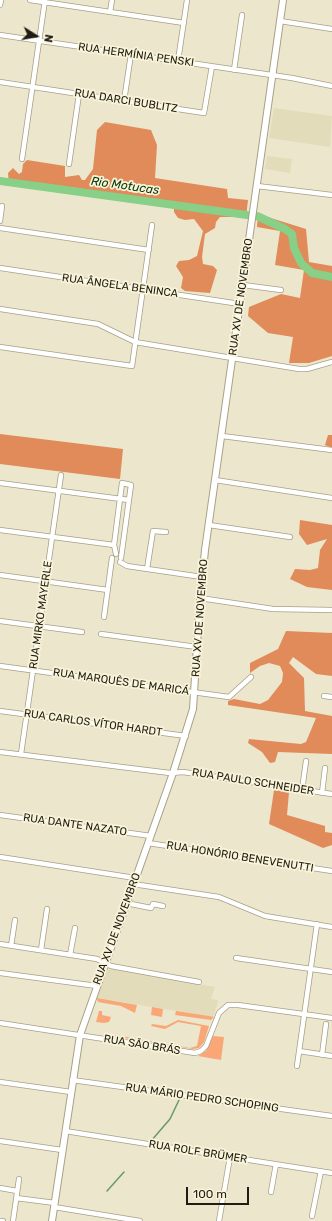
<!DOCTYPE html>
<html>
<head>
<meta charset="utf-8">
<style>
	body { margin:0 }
	#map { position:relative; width:332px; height:1221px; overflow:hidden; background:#ece6cc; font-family:Rubik,sans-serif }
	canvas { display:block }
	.north { position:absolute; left:16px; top:16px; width:40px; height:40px; -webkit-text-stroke:3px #f9f4d9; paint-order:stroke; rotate:101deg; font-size:11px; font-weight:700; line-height:16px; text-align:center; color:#1f1d13 }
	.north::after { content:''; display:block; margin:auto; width:14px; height:18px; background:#1f1d13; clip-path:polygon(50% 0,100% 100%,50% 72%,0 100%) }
	.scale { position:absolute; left:186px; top:1187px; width:63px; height:18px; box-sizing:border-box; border:2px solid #1f1d13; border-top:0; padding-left:5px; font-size:12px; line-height:14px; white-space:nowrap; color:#1f1d13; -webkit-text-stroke:3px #f9f4d9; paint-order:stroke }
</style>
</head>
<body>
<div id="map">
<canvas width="332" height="1221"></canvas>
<div class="north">N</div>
<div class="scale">100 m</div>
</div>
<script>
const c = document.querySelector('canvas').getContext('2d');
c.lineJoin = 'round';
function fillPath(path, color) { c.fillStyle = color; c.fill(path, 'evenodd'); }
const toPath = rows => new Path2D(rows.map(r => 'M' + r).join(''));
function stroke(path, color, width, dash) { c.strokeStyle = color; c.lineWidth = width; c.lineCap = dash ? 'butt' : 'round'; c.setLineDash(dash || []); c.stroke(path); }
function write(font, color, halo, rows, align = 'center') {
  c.font = font + ' Rubik,sans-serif'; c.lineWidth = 3.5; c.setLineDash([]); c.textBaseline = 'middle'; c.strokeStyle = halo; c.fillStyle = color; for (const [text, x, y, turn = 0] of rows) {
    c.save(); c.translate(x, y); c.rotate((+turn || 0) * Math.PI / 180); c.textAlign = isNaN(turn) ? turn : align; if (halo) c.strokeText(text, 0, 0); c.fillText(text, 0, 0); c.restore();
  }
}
fillPath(toPath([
	[274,108,332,116,330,147,269,138],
	[267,156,292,159,290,173,265,169],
	[111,968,215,987,211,999,218,1000,218,1002,213,1017,97,998,108,970]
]), '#e3dcba');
fillPath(toPath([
	[97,998,137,1005,135,1013,121,1006,98,1002],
	[152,1007,163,1009,162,1017,151,1015],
	[99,1011,102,1011,102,1015,111,1017,109,1022,104,1023,96,1022],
	[176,1011,209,1016,214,1017,211,1020,175,1015],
	[178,1020,209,1026,204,1042,199,1048,193,1049,112,1036,115,1035,190,1048,197,1046,201,1026,178,1022,165,1029,151,1026,152,1024,166,1026],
	[213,1036,224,1037,221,1060,198,1056,206,1051]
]), '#f9a777');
fillPath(toPath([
	[105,122,151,130,157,145,155,178,227,189,228,198,248,200,246,217,220,217,216,222,215,228,205,234,202,257,203,264,213,266,217,270,210,293,185,291,181,288,183,277,176,266,179,261,189,260,197,256,203,231,194,219,185,220,178,218,174,212,174,207,9,185,8,173,13,168,19,174,22,172,23,164,27,160,65,166,65,177,79,175,82,180,85,180,93,169,97,130],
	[258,214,306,229,309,262,332,266,332,356,309,363,289,363,293,337,268,333,248,316,249,307,281,294,300,298,304,270,275,265,280,231,257,227],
	[0,434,123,449,120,479,0,464],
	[328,435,332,435,332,448,325,445],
	[300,520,332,525,332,590,307,587,290,579,295,569,310,570,318,568,320,550,327,539,307,545,299,534],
	[286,631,332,633,332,676,316,674,293,657,289,663,304,678,305,711,332,716,332,754,278,752,275,762,270,763,262,752,248,743,249,739,301,744,306,742,316,718,228,705,228,701,234,699,260,704,268,700,282,682,283,673,280,666,269,663,260,666,250,673,250,663,278,649],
	[274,790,289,792,287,815,325,826,325,832,332,833,332,845,323,848,269,824]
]), '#e08b59');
stroke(toPath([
	[151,1141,170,1119,179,1100],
	[107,1191,124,1172]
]), '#689a64', 1.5);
stroke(toPath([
	[0,181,247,215],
	[257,216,285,229,292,234,294,248,301,263,312,273,332,277]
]), '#88cf87', 8);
const minor = toPath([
	[30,0,184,23],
	[0,5,1,0],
	[110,12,112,0],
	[280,21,332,29],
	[0,35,292,78,332,86],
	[178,61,187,0],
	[234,70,242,15],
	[0,82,204,113,212,66],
	[124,101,131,54],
	[22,159,45,0],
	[69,164,79,94],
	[257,186,332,195],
	[0,221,2,206],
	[0,228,149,250],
	[0,268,240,304],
	[243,285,281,290],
	[0,309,98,324,135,342,299,369,307,369,332,362],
	[0,347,132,366,152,225],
	[222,436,332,450],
	[215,480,332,498],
	[0,483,129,500],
	[209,525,290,537],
	[0,530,114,545],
	[116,554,114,545,122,483,131,485,121,558],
	[120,562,127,566,202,577],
	[147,569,153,531,166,532],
	[0,575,108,590],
	[200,598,273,609,332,610],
	[104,617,112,558],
	[0,621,82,632],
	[101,634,197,647],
	[0,666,229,697,251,677],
	[324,696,332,697],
	[0,711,186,736],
	[0,752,170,773,183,772,332,794],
	[21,754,61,475],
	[302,790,306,761],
	[322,793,325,768],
	[0,815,151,836],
	[148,843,332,871],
	[0,857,135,878],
	[133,884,219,897,265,916,332,927],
	[126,903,151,908,153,904,163,906],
	[0,944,97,959,111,966,199,982],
	[11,946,15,920],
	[41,950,47,909],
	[70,955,75,928],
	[236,958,332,972],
	[0,973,97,986],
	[0,1023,195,1053,201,1051,206,1046,219,1013,228,1005,238,1005,332,1018],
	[299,1051,332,1056],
	[322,1055,326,1024],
	[297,1066,317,924],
	[72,1080,332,1116],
	[0,1082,71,1092],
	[65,1131,332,1173],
	[0,1141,62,1150],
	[0,1188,17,1191],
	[271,1192,276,1164],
	[16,1198,55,1203],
	[54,1207,140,1221],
	[312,1216,321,1171],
	[0,1221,3,1221],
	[13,1221,19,1179],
	[219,1221,230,1157]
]);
const major = toPath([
	[52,1221,80,1035,173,773,193,709,199,613,205,550,283,0]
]);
stroke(minor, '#a6a087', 6);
stroke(major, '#a6a087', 8);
stroke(minor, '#fff', 4.5);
stroke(major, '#fff', 6);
write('11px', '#1f1d13', '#f9f4d9', [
	["RUA HERMÍNIA PENSKI",136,55,8],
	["RUA DARCI BUBLITZ",126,101,9],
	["RUA ÂNGELA BENINCA",120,286,8],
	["RUA XV DE NOVEMBRO",241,297,-82],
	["RUA MIRKO MAYERLE",41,615,-82],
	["RUA XV DE NOVEMBRO",200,618,-86],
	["RUA MARQUÊS DE MARICÁ",121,682,8],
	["RUA CARLOS VÍTOR HARDT",93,723,8],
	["RUA PAULO SCHNEIDER",253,782,9],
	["RUA DANTE NAZATO",75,825,8],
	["RUA HONÓRIO BENEVENUTTI",240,857,9],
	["RUA XV DE NOVEMBRO",117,929,-70],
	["RUA SÃO BRÁS",142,1045,9],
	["RUA MÁRIO PEDRO SCHOPING",202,1098,8],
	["RUA ROLF BRÜMER",198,1152,9]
]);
write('italic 12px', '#053809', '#f9f4d9', [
	["Rio Motucas",125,186,8]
]);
</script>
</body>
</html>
